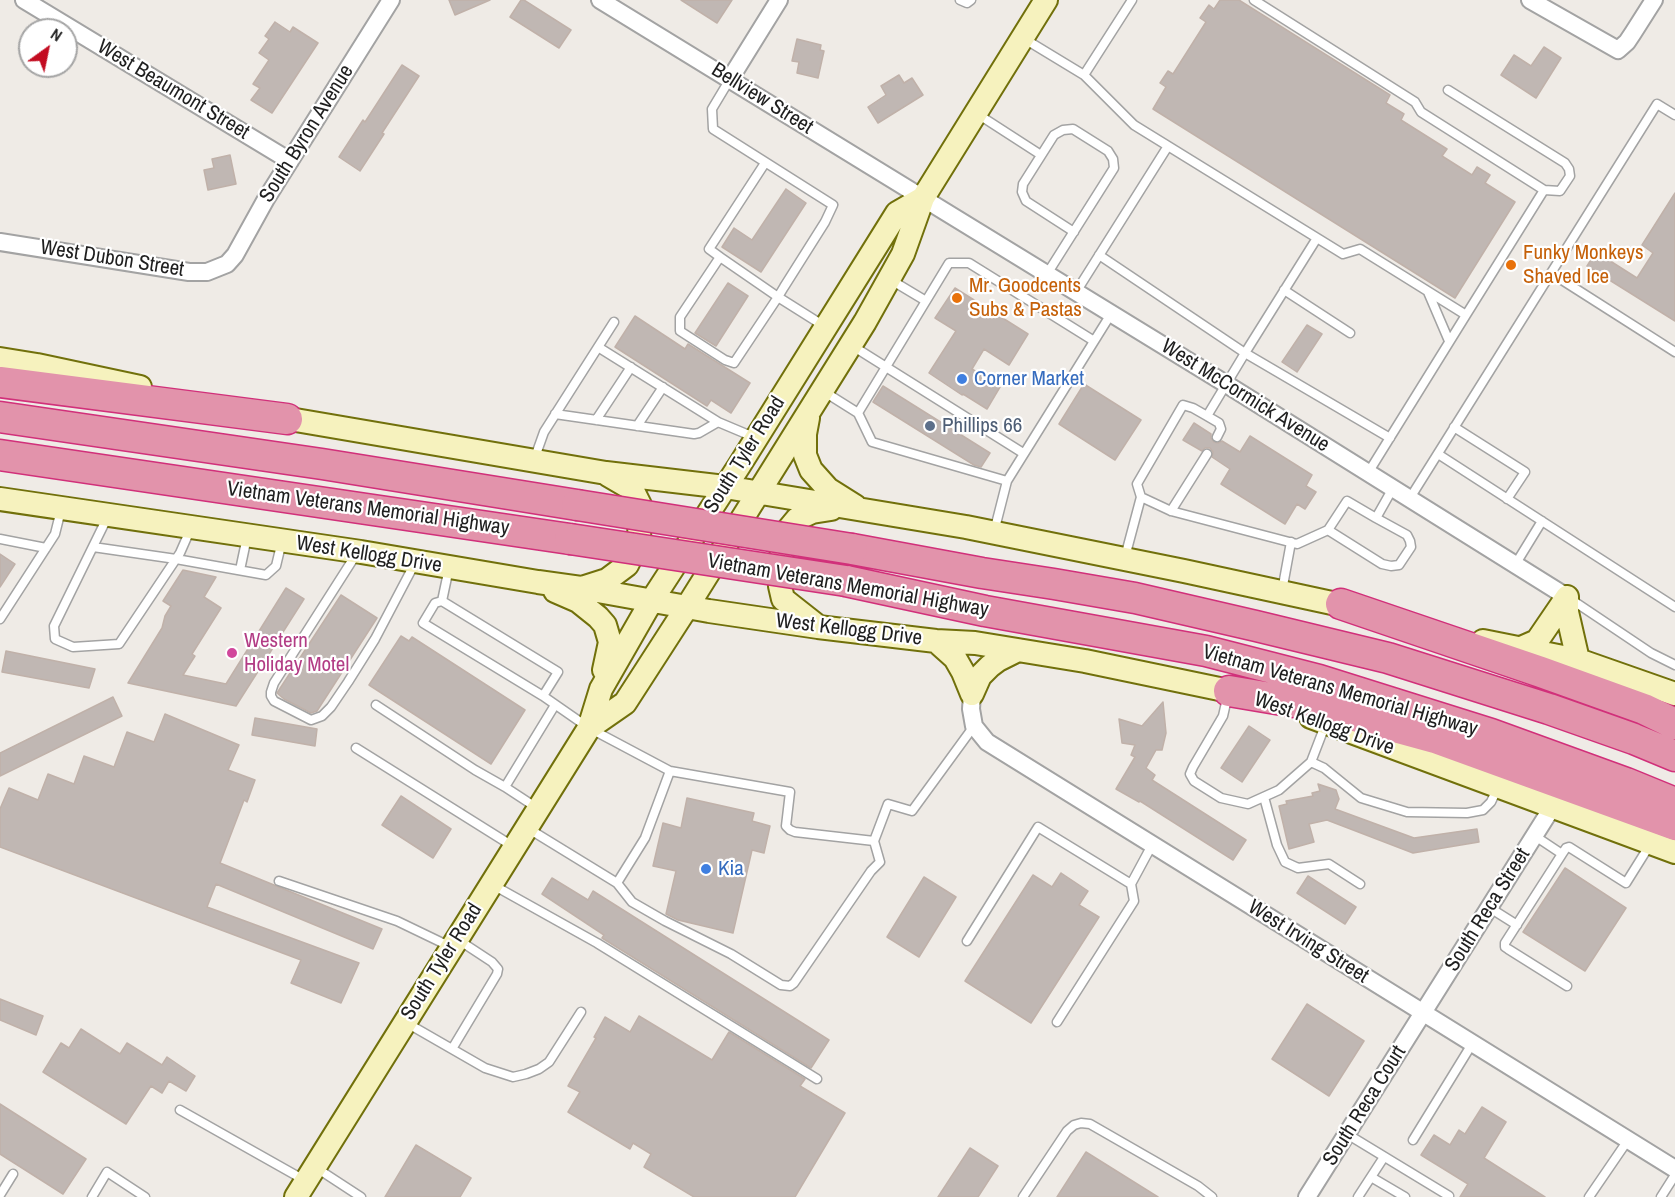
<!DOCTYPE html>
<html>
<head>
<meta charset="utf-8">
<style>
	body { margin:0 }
	#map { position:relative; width:1675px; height:1197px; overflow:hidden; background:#efebe6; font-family:"Archivo Narrow",sans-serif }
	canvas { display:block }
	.north { position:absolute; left:18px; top:18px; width:60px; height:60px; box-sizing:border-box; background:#fff; border:2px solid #a5a5a5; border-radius:50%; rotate:33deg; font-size:16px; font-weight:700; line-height:24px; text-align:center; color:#1f1f1f }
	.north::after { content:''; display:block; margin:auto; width:21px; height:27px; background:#c30c21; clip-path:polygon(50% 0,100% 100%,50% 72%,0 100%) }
</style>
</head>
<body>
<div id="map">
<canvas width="1675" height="1197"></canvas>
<div class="north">N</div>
</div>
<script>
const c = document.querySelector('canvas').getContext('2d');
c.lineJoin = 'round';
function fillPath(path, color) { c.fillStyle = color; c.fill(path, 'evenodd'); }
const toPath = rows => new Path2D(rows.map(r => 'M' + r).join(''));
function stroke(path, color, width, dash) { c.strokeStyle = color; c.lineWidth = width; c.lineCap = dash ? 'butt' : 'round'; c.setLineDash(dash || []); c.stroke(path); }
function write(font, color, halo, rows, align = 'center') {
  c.font = font + ' "Archivo Narrow",sans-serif'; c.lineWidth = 4.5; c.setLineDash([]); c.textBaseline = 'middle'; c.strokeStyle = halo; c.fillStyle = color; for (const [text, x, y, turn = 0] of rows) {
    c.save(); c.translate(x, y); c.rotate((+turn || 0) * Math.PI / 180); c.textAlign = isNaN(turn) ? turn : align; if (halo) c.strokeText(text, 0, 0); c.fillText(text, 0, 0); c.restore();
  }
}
const building = toPath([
	[449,0,490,0,455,15,449,0],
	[521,0,524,0,571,30,559,48,510,17,521,0],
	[681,0,732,0,717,23,681,0],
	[1220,0,1239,0,1390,95,1386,103,1404,114,1401,120,1447,149,1442,156,1472,175,1477,167,1490,175,1485,183,1515,202,1455,298,1153,109,1166,87,1160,83,1168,71,1173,74,1206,22,1200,18,1209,5,1214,9,1220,0],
	[275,22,290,32,293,27,318,43,272,113,251,100,260,88,253,84,269,60,259,53,269,39,265,36,275,22],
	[797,39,821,45,820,50,824,51,818,78,797,73,799,62,792,61,797,39],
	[1544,47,1561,58,1536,98,1501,75,1514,55,1531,66,1544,47],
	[402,65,419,76,382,133,384,134,360,171,339,157,363,120,365,122,402,65],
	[899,75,904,83,912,78,923,95,878,123,868,107,886,95,881,86,899,75],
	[230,155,236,184,208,190,204,170,214,168,212,159,230,155],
	[786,189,806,203,761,272,722,247,734,228,752,240,786,189],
	[1675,193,1675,321,1587,266,1596,252,1637,278,1653,253,1642,245,1675,193],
	[728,283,748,296,716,346,695,333,728,283],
	[955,288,1028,334,1009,365,984,349,972,369,1000,387,987,409,963,394,962,395,929,373,956,331,935,318,955,288],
	[635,316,685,349,688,344,750,383,731,413,711,400,707,406,615,347,635,316],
	[1307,325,1322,334,1297,372,1282,362,1307,325],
	[1084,384,1141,420,1115,460,1059,424,1084,384],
	[883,386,990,453,981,467,974,465,873,402,883,386],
	[1194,423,1211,434,1211,438,1214,442,1218,443,1222,441,1240,452,1250,436,1312,475,1306,486,1316,492,1305,509,1297,504,1285,524,1221,484,1230,469,1212,457,1213,452,1210,448,1205,448,1202,451,1183,440,1194,423],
	[0,554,15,564,0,587,0,554],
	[183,570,216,577,204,597,221,608,192,654,195,656,183,675,226,684,286,588,304,599,236,706,128,683,162,628,165,616,171,606,163,601,183,570],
	[341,595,377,618,317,711,311,713,284,699,277,693,341,595],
	[401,636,409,641,412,637,525,710,491,764,369,685,401,636],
	[6,651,95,669,89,688,2,672,6,651],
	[113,697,122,716,0,776,0,753,113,697],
	[1163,702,1166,733,1162,750,1156,750,1146,768,1155,775,1152,780,1246,840,1233,860,1140,801,1139,802,1116,789,1135,757,1131,755,1135,745,1122,743,1119,719,1142,726,1163,702],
	[165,714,239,745,228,770,255,780,247,802,244,800,220,863,382,929,373,949,216,884,207,907,359,963,341,1003,291,983,301,960,0,847,0,809,9,788,38,800,48,774,74,784,84,756,114,767,127,732,154,742,165,714],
	[255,718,317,729,315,746,252,735,255,718],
	[1249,726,1270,740,1242,782,1221,768,1249,726],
	[1318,784,1336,790,1339,799,1335,809,1414,838,1477,829,1479,842,1413,853,1327,820,1309,824,1314,842,1289,849,1279,806,1287,804,1286,801,1313,796,1312,793,1320,791,1318,784],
	[401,796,451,829,433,858,382,825,401,796],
	[687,798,754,813,752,821,770,826,764,853,752,850,733,933,678,920,666,914,676,871,653,866,663,823,681,828,687,798],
	[1565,868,1626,908,1585,971,1523,932,1565,868],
	[1061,873,1088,891,1079,905,1099,917,1031,1023,965,981,1033,875,1052,887,1061,873],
	[1308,876,1356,907,1345,924,1297,893,1308,876],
	[924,877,956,897,919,957,887,937,924,877],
	[552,878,588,900,593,891,829,1040,811,1068,602,938,604,935,542,894,552,878],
	[0,999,43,1016,36,1035,0,1020,0,999],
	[1307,1004,1364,1041,1329,1096,1272,1059,1307,1004],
	[639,1016,712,1060,729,1032,805,1079,800,1086,845,1113,795,1197,694,1197,644,1167,651,1154,633,1143,630,1149,568,1112,580,1092,568,1086,596,1038,594,1037,605,1017,630,1032,639,1016],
	[81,1029,120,1054,127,1043,162,1065,167,1057,195,1076,186,1091,169,1081,162,1093,151,1086,126,1124,43,1072,61,1043,69,1048,81,1029],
	[0,1104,86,1159,63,1194,0,1154,0,1104],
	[1482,1107,1506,1122,1484,1158,1545,1197,1460,1197,1468,1184,1421,1155,1434,1135,1450,1145,1459,1130,1465,1134,1482,1107],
	[416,1145,471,1178,460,1197,385,1197,416,1145],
	[970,1148,998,1166,978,1197,938,1197,970,1148],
	[1086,1152,1158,1197,1057,1197,1086,1152]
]);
fillPath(building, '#c0b7b3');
stroke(building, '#c0b1a9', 1.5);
const lane = toPath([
	[960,0,967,3,971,0],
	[1254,0,1415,102,1421,112,1544,190,1466,315],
	[1023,38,1084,75,1132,0],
	[1084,75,1134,125,1343,254,1360,249,1466,315,1368,473],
	[730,79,712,109,713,129,833,205,825,222,784,287,778,297,734,363,725,360,680,331,680,317,720,257,778,297,824,326],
	[1448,90,1565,163,1569,169,1570,176,1560,191,1544,190],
	[976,113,1041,155],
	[1099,255,1245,353,1317,238],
	[720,257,709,249,765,163],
	[1551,273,1675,352],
	[1047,274,1114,168,1113,159,1108,151,1073,129,1063,130,1054,135,1023,184,1022,192,1026,201,1074,232],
	[891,280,926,301],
	[1284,290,1350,333],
	[1076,292,1168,146],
	[1428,292,1449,341],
	[851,345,1023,453],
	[598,347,718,422],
	[823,391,858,413,949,263,969,263,1094,341],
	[858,413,872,442,1007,481],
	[555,414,694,434,699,433,718,422,756,438],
	[1207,416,1219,423,1221,429,1217,437],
	[596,420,631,367],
	[637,426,663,387],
	[1454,427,1525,472,1507,499],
	[1390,438,1245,353,1207,416,1193,408,1183,405,1137,484,1141,497,1171,511,1297,544,1328,530,1347,501,1376,518,1393,488],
	[1438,454,1675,607],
	[534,460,544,432,614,322],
	[1410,498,1657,104,1675,115],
	[1171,511,1207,454],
	[108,516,54,626,55,639,73,647,119,644,180,553,191,528],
	[1328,530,1382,564,1391,566,1399,565,1411,547,1410,541,1407,535,1376,518],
	[994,532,1007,481,1111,314],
	[0,539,46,548],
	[93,547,176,559,266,575,276,566,282,541],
	[357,553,274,683,271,692,271,696,274,701,311,720,322,716,331,707,348,682,375,639,415,563],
	[1125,557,1141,497],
	[1515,565,1542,521],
	[449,568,442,601,558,672,543,696,589,728,670,771,790,792,786,826,790,830,795,832,874,841,888,804,912,811,974,726],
	[240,570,247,537],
	[1282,591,1291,542],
	[1569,598,1651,653,1675,665],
	[442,601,435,603,423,623,543,696],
	[0,619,55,534,61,510],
	[1228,694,1223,716,1193,767,1190,774,1194,781,1221,798,1248,804,1279,790,1311,762,1326,723],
	[376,705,475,770,505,787],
	[356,748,514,847],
	[1311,762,1324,768,1361,798,1407,812,1467,813,1483,810,1491,802,1497,789],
	[1264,797,1277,845,1285,862,1298,868,1329,864,1360,884],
	[537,808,505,787,555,705],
	[529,829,617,883,645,838,670,771],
	[1535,836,1562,854,1566,848,1569,847,1626,883,1651,843],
	[1562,854,1505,943,1505,947,1508,949,1567,986],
	[279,881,397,921,451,947],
	[617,883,632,902,665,921,731,954,781,985,790,986,794,983,871,871,880,862,874,841],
	[493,885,597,943,817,1079],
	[1490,908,1517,925],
	[967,941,1038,827,1131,884],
	[405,1022,485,1068,513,1077,526,1074,539,1069,549,1062,581,1012],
	[1057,1022,1134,901,1131,884,1152,845],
	[452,1049,497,974,498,969,492,962,457,939],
	[180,1110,306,1181],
	[1347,1134,1449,1196],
	[1413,1140,1472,1044],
	[315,1167,361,1197],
	[1371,1177,1405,1197],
	[0,1195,13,1174],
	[92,1197,107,1172,145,1197],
	[1023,1197,1067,1131,1074,1125,1081,1123,1090,1124,1198,1186,1212,1197],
	[1358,1197,1384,1157],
	[1589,1197,1628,1140],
	[1661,1197,1675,1175]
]);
const street = toPath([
	[24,0,290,161],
	[600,0,1226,384,1567,597],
	[1530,0,1618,50,1627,42,1633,33,1654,0],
	[730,79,779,0],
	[0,242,189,272,207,272,227,264,235,255,266,199,391,0],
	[972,694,971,709,974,726,987,742,1675,1169],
	[1307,1197,1553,806]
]);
const secondary = toPath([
	[0,359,37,365,140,387],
	[272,416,606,473,725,487,966,527,1184,571,1355,608],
	[808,418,805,434,805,455,811,470,828,489,855,506],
	[0,499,361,552,538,582,581,588,709,611,818,627,936,641,975,643,1085,661,1229,691,1245,696],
	[582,588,607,580,627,565,639,541,640,505,632,489,608,475],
	[555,591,578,601,598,617,605,625,610,642,604,670],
	[1567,597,1567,612,1578,660],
	[816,625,783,599,780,586,782,546,787,531,797,519,812,512,831,509],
	[936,641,955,658,963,672,972,694],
	[1483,641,1578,660,1675,694],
	[1521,648,1537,641,1567,597],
	[972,694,980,676,990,666,998,660,1018,650],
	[1311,717,1675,852],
	[589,728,625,703,687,607,865,322,903,254,923,198,1046,0],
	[296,1197,589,728,601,689,652,600,739,466,897,213,923,198]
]);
const highway = toPath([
	[0,382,287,419],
	[0,417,322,464,577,505],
	[0,455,570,539],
	[852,549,982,573,1054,584,1135,598,1256,626,1388,658,1549,709,1634,739,1675,756],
	[846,581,985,611,1206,651,1319,680,1491,734,1626,783,1675,803],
	[1341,604,1541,672,1644,709,1675,724],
	[1229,691,1318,706,1435,738,1675,825]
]);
stroke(lane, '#a3a3a3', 11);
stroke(street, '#a3a3a3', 20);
stroke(secondary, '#71700b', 26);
stroke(highway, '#d1307a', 33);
stroke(lane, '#fff', 8);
stroke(street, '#fff', 16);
stroke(secondary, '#f6f2be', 22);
stroke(highway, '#e293ab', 30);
const highwayBridge = toPath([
	[577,505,852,549],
	[570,539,846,581]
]);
stroke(highwayBridge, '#d1307a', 33, []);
stroke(highwayBridge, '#e293ab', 30);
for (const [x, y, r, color] of [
	[1511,265,6,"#e8710a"],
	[957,298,6,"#e8710a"],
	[962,379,6,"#3f7fe0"],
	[930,426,6,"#5c6f8a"],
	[232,653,6,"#d1479c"],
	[706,869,6,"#3f7fe0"]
]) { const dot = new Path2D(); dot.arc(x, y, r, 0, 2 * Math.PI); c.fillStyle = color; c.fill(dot); stroke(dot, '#fff', 2); }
write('21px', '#1f1f1f', '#fff', [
	["West Beaumont Street",173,90,31],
	["Bellview Street",762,99,32],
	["South Byron Avenue",307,134,-58],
	["West Dubon Street",112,259,9],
	["West McCormick Avenue",1245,396,32],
	["South Tyler Road",745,455,-58],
	["Vietnam Veterans Memorial Highway",368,509,8],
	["West Kellogg Drive",369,555,9],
	["Vietnam Veterans Memorial Highway",848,586,10],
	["West Kellogg Drive",849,630,7],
	["Vietnam Veterans Memorial Highway",1340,691,16],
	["West Kellogg Drive",1324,724,20],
	["South Reca Street",1488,910,-58],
	["West Irving Street",1308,942,32],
	["South Tyler Road",442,962,-58],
	["South Reca Court",1365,1106,-58]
]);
write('21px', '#c56008', '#fff', [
	["Funky Monkeys",1523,253],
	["Shaved Ice",1523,277],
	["Mr. Goodcents",969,286],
	["Subs & Pastas",969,310]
], 'left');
write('21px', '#366cbe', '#fff', [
	["Corner Market",974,379],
	["Kia",718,869]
], 'left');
write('21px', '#4e5e75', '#fff', [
	["Phillips 66",942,426]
], 'left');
write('21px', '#b23c85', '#fff', [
	["Western",244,641],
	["Holiday Motel",244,665]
], 'left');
</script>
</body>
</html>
